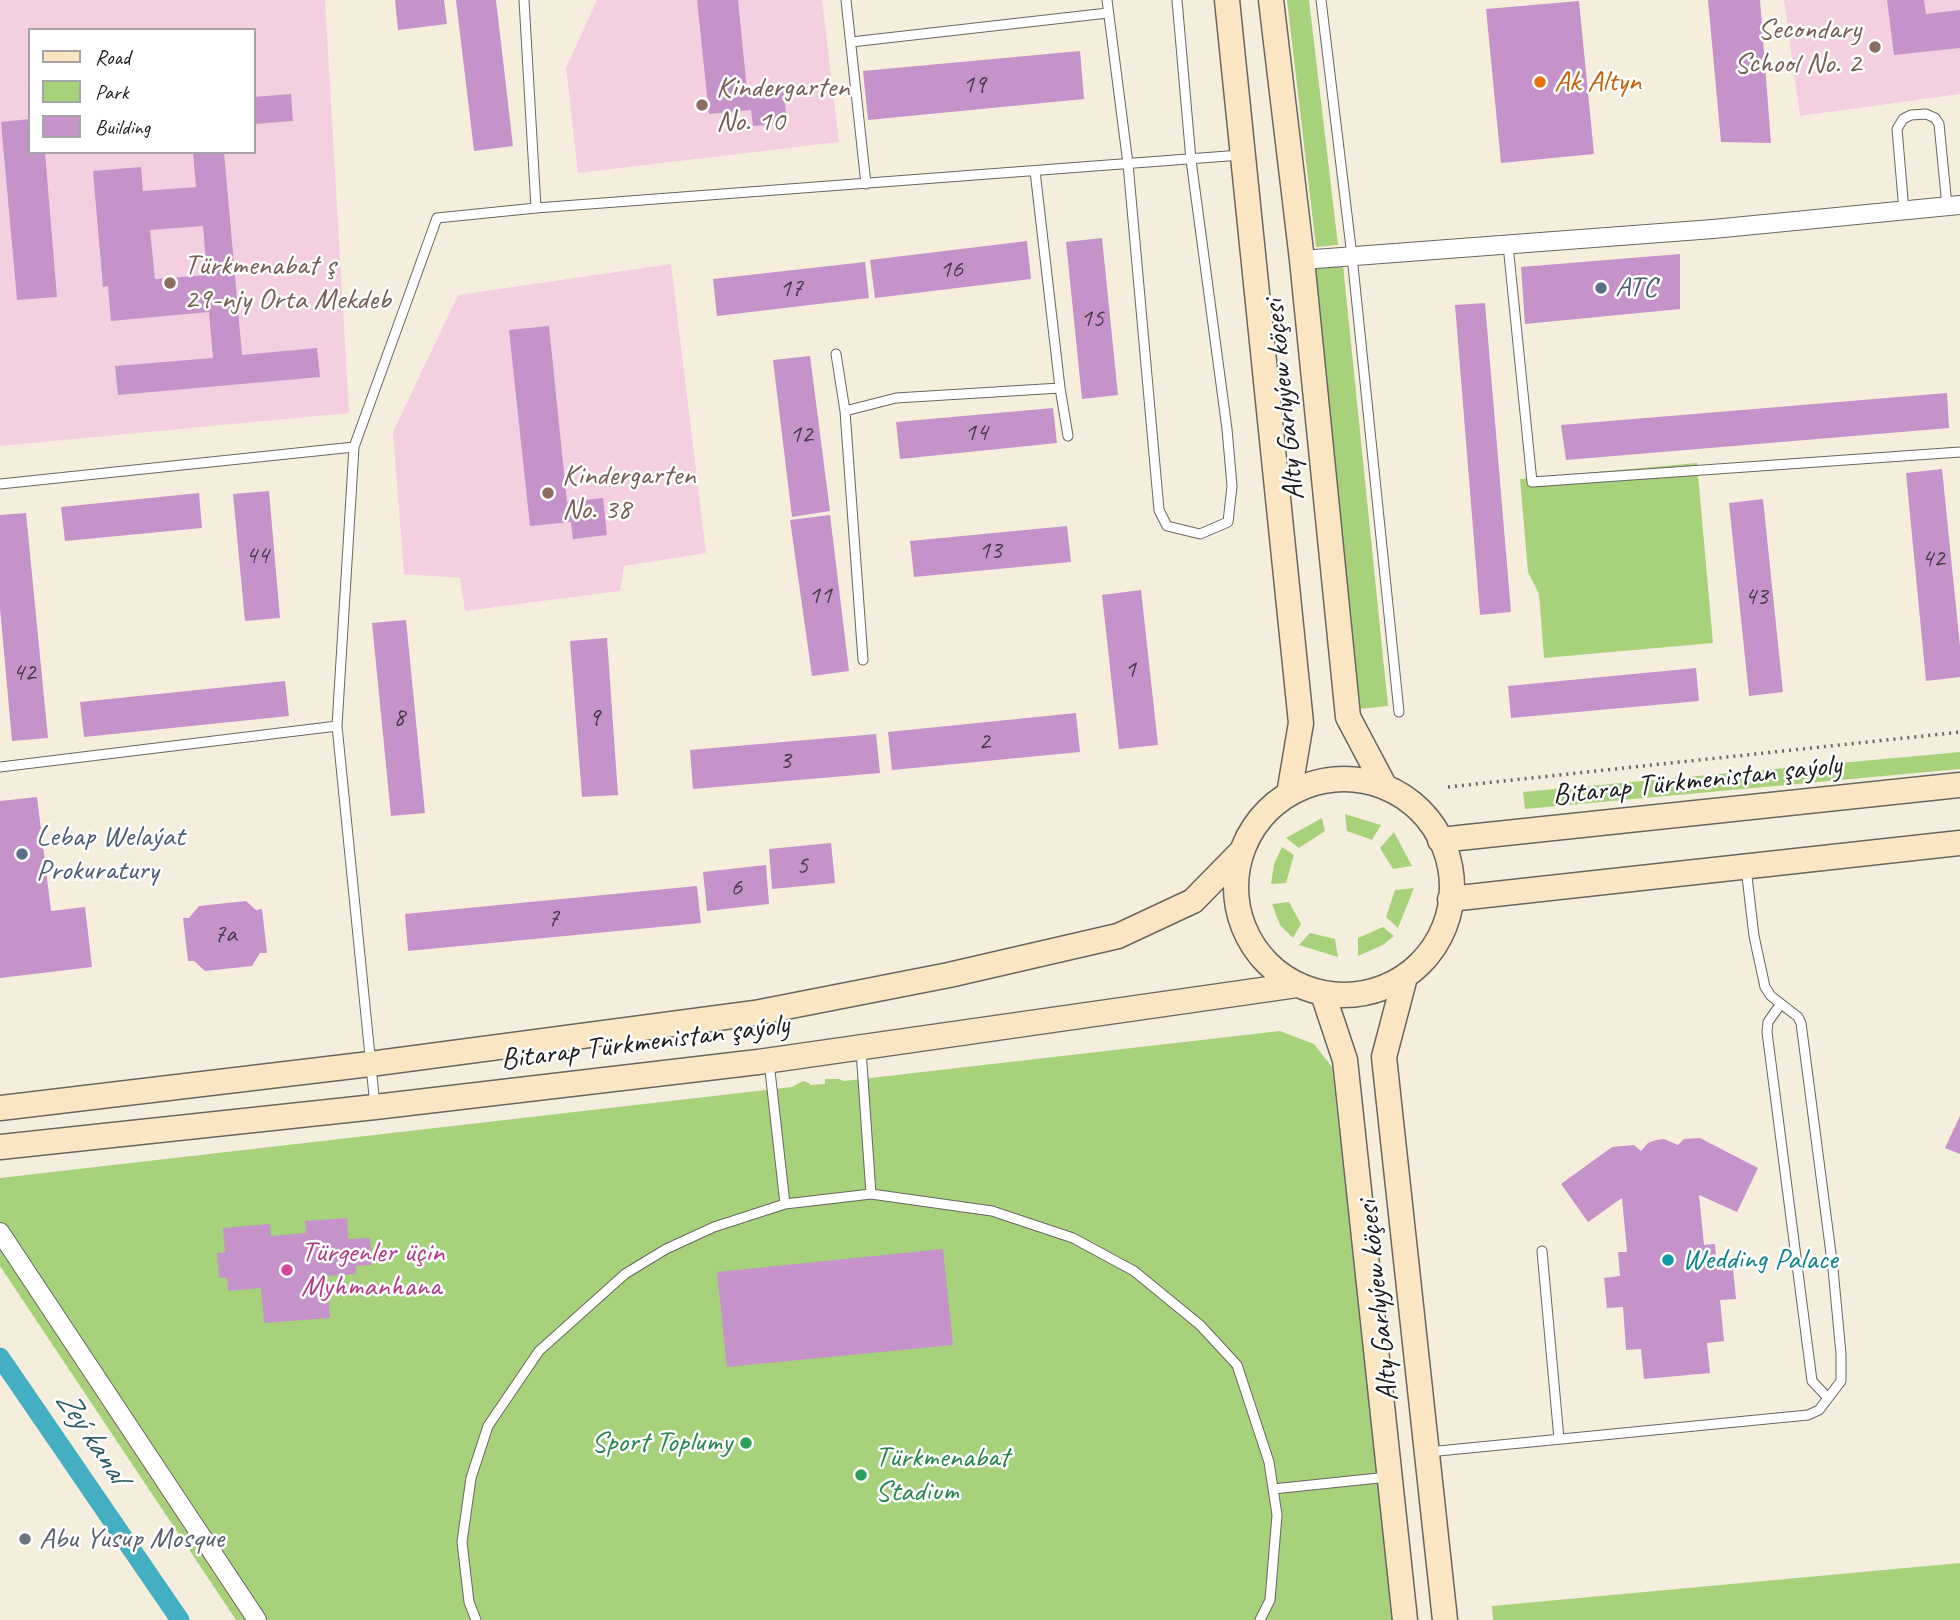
<!DOCTYPE html>
<html>
<head>
<meta charset="utf-8">
<style>
	body { margin:0 }
	#map { position:relative; width:1960px; height:1620px; overflow:hidden; background:#f6eedd; font-family:Caveat,sans-serif }
	canvas { display:block }
	.legend { position:absolute; left:28px; top:28px; width:228px; height:126px; box-sizing:border-box; background:#fff; border:2px solid #a4a4a4; margin:0; padding:9px 12px; list-style:none; font-size:21px; color:#1c1c1c }
	.legend li { display:flex; align-items:center; gap:14px; height:35px }
	.legend b { width:35px; border:2px solid #a4a4a4 }
</style>
</head>
<body>
<div id="map">
<canvas width="1960" height="1620"></canvas>
<ul class="legend">
<li><b style="height:9px;background:#fbe6c4"></b>Road</li>
<li><b style="height:19px;background:#a8d17c"></b>Park</li>
<li><b style="height:19px;background:#c692ca"></b>Building</li>
</ul>
</div>
<script>
const c = document.querySelector('canvas').getContext('2d');
c.lineJoin = 'round';
function fillPath(path, color) { c.fillStyle = color; c.fill(path, 'evenodd'); }
const toPath = rows => new Path2D(rows.map(r => 'M' + r).join(''));
function stroke(path, color, width, dash) { c.strokeStyle = color; c.lineWidth = width; c.lineCap = dash ? 'butt' : 'round'; c.setLineDash(dash || []); c.stroke(path); }
function write(font, color, halo, rows, align = 'center') {
  c.font = font + ' Caveat,sans-serif'; c.lineWidth = 5; c.setLineDash([]); c.textBaseline = 'middle'; c.strokeStyle = halo; c.fillStyle = color; for (const [text, x, y, turn = 0] of rows) {
    c.save(); c.translate(x, y); c.rotate((+turn || 0) * Math.PI / 180); c.textAlign = isNaN(turn) ? turn : align; if (halo) c.strokeText(text, 0, 0); c.fillText(text, 0, 0); c.restore();
  }
}
fillPath(toPath([
	[0,0,325,0,349,413,0,446],
	[30,30,254,30,254,152,30,152],
	[597,0,822,0,839,142,578,173,566,68],
	[1784,0,1960,0,1960,94,1800,116],
	[671,264,706,553,624,566,620,591,465,611,460,578,404,574,393,432,458,295]
]), '#f3cfe0');
fillPath(toPath([
	[1287,0,1309,0,1338,245,1316,247],
	[1343,265,1388,706,1359,709,1315,268],
	[1697,463,1713,643,1544,658,1539,594,1528,572,1520,479],
	[1960,752,1960,769,1525,809,1523,792],
	[1345,814,1381,825,1372,840,1347,831],
	[1322,818,1325,831,1299,848,1286,838],
	[1394,832,1412,866,1393,869,1380,848],
	[1282,847,1294,855,1286,883,1271,884,1274,864],
	[1414,888,1398,928,1386,917,1395,890],
	[1289,902,1301,924,1293,938,1280,925,1272,904],
	[1383,927,1394,936,1383,945,1358,956,1358,938],
	[1310,933,1335,939,1338,957,1299,945],
	[1280,1031,1314,1044,1332,1067,1393,1620,236,1620,0,1266,0,1178,792,1087,803,1081,809,1083,810,1085,825,1084,825,1079,839,1079,844,1081],
	[1960,1563,1960,1620,1493,1620,1492,1606]
]), '#a8d17c');
stroke(toPath([
	[0,1357,180,1620]
]), '#44afc2', 19);
fillPath(toPath([
	[395,0,444,0,447,24,398,30],
	[456,0,496,0,513,146,474,151],
	[697,0,738,0,747,90,783,86,787,123,753,126,751,110,709,114],
	[1708,0,1760,0,1771,143,1721,142],
	[1887,0,1924,0,1926,14,1960,10,1960,48,1894,55],
	[1579,1,1594,154,1501,163,1486,9],
	[1080,51,1084,99,868,120,863,71],
	[291,94,293,121,254,124,254,97],
	[30,119,30,152,45,152,57,297,17,300,1,122],
	[193,152,224,152,242,355,317,348,320,377,118,395,115,366,213,358,209,312,111,321,108,286,103,287,93,171,141,167,143,191,196,187],
	[203,226,207,275,155,279,150,230],
	[1102,238,1118,395,1082,399,1066,242],
	[1027,241,1031,279,875,298,870,260],
	[1680,254,1680,309,1525,324,1521,267],
	[865,262,869,298,717,316,713,279],
	[1485,303,1511,612,1480,615,1455,305],
	[549,326,567,502,603,498,607,535,573,539,571,522,530,526,509,330],
	[810,356,830,511,792,517,773,360],
	[1947,393,1949,428,1566,460,1561,425],
	[1053,408,1057,443,900,459,896,422],
	[1942,469,1960,646,1960,677,1926,681,1906,473],
	[269,491,280,618,245,621,233,494],
	[199,493,202,528,65,541,61,507],
	[1763,499,1783,692,1749,696,1729,503],
	[26,513,48,738,12,741,0,608,0,515],
	[830,515,849,671,812,676,790,520],
	[1067,526,1071,562,914,577,910,541],
	[1141,590,1158,745,1119,749,1102,595],
	[406,620,425,813,391,816,372,623],
	[607,638,618,795,582,797,570,641],
	[1696,668,1699,701,1511,718,1508,686],
	[285,681,289,716,84,737,80,702],
	[1076,713,1080,752,892,770,888,732],
	[876,734,880,773,693,789,690,750],
	[37,797,51,911,85,907,92,967,0,978,0,801],
	[831,843,835,883,772,889,769,849],
	[766,865,769,904,707,911,703,872],
	[697,886,701,923,408,951,405,914],
	[246,901,256,910,262,909,267,953,260,953,252,966,205,971,194,961,188,961,183,918,189,918,199,906],
	[1960,1116,1960,1154,1945,1148],
	[1700,1138,1758,1168,1737,1212,1699,1195,1704,1245,1715,1244,1717,1270,1733,1268,1736,1299,1720,1300,1724,1341,1707,1343,1710,1373,1644,1379,1641,1349,1626,1350,1623,1307,1607,1308,1604,1278,1620,1276,1618,1252,1627,1252,1622,1198,1588,1222,1561,1184,1612,1147,1634,1145,1641,1151,1648,1143,1656,1140,1664,1139,1678,1145,1684,1139],
	[347,1218,348,1239,370,1238,372,1265,356,1266,356,1274,327,1276,330,1318,264,1323,261,1288,228,1291,227,1278,219,1278,217,1253,225,1252,223,1228,270,1224,271,1236,306,1233,305,1221],
	[943,1249,953,1345,727,1367,717,1272]
]), '#c692ca');
const lane = toPath([
	[524,0,536,208],
	[846,0,866,184],
	[1107,0,1128,164,1159,510,1167,526,1200,534,1228,522,1232,486,1227,429,1191,160,1177,0],
	[1321,0,1352,256,1399,712],
	[851,42,1108,13],
	[1035,171,1060,388,1068,436],
	[1904,211,1897,129,1903,119,1911,115,1926,114,1935,118,1939,124,1947,206],
	[1508,245,1532,482,1960,452],
	[836,354,845,411,863,660],
	[845,411,896,398,1060,388],
	[0,484,354,447],
	[0,767,337,726],
	[1780,1005,1768,1022,1767,1032,1812,1381,1827,1397],
	[861,1050,871,1194,992,1211,1073,1238,1134,1271,1200,1325,1237,1365,1269,1462,1277,1515,1270,1600,1260,1620],
	[375,1106,337,726,354,447,437,218,536,208,1241,155],
	[785,1204,871,1194],
	[1542,1251,1559,1439],
	[1428,1452,1808,1415,1819,1410,1841,1381,1841,1354,1833,1269,1801,1023,1798,1017,1771,996,1765,987,1754,936,1746,868],
	[1273,1489,1388,1477],
	[476,1620,469,1602,462,1542,471,1478,488,1426,539,1351,625,1274,666,1249,714,1227,785,1204,769,1062]
]);
const street = toPath([
	[1302,260,1713,229,1960,205],
	[0,1232,257,1620]
]);
const secondary = toPath([
	[1227,0,1301,723,1289,794],
	[1271,0,1302,260,1348,717,1385,787],
	'1236 887a108 108 0 1 1 216 0a108 108 0 1 1-216 0Z',
	[1440,840,1960,785],
	[1450,899,1960,843],
	[1405,977,1384,1057,1445,1620],
	[1323,994,1345,1060,1405,1620],
	[0,1108,370,1064,755,1013,949,975,1118,936,1193,901,1241,852],
	[0,1147,375,1107,758,1062,1297,985]
]);
stroke(lane, '#686660', 11);
stroke(street, '#686660', 20);
stroke(secondary, '#686660', 27);
stroke(toPath([
	[1448,787,1960,732]
]), '#686660', 3.5, [2, 5]);
stroke(lane, '#fff', 9);
stroke(street, '#fff', 18);
stroke(secondary, '#fbe6c4', 24);
for (const [x, y, r, color] of [
	[1875,47,7,"#8d6e63"],
	[1540,82,7,"#e8710a"],
	[702,105,7,"#8d6e63"],
	[170,283,7,"#8d6e63"],
	[1601,288,7,"#5c6f8a"],
	[548,493,7,"#8d6e63"],
	[22,854,7,"#5c6f8a"],
	[1668,1260,7,"#0f9aa8"],
	[287,1270,7,"#d1479c"],
	[746,1443,7,"#2e9e5b"],
	[861,1475,7,"#2e9e5b"],
	[25,1539,7,"#6b7280"]
]) { const dot = new Path2D(); dot.arc(x, y, r, 0, 2 * Math.PI); c.fillStyle = color; c.fill(dot); stroke(dot, '#fff', 2.5); }
write('26px', '#463a48', null, [
	["19",974,85],
	["16",951,270],
	["17",791,289],
	["15",1092,319],
	["14",976,433],
	["12",801,435],
	["13",990,551],
	["44",257,556],
	["42",1933,559],
	["11",820,596],
	["43",1756,597],
	["1",1130,670],
	["42",24,673],
	["8",399,718],
	["9",594,718],
	["2",984,742],
	["3",785,761],
	["5",802,866],
	["6",736,888],
	["7",553,919],
	["7a",225,935]
]);
write('30px', '#785e54', '#fff', [
	["Secondary",1861,30,"right"],
	["School No. 2",1861,64,"right"],
	["Kindergarten",716,88],
	["No. 10",716,122],
	["Türkmenabat ş",184,266],
	["29-njy Orta Mekdeb",184,300],
	["Kindergarten",562,476],
	["No. 38",562,510]
], 'left');
write('30px', '#c56008', '#fff', [
	["Ak Altyn",1554,82]
], 'left');
write('30px', '#4e5e75', '#fff', [
	["АТС",1615,288],
	["Lebap Welaýat",36,837],
	["Prokuratury",36,871]
], 'left');
write('30px', '#1c1c1c', '#fff', [
	["Alty Garlyýew köçesi",1285,400,-96],
	["Bitarap Türkmenistan şaýoly",1697,781,-6],
	["Bitarap Türkmenistan şaýoly",645,1043,-7],
	["Alty Garlyýew köçesi",1379,1301,-96]
]);
write('30px', '#b23c85', '#fff', [
	["Türgenler üçin",301,1253],
	["Myhmanhana",301,1287]
], 'left');
write('30px', '#0d838f', '#fff', [
	["Wedding Palace",1682,1260]
], 'left');
write('30px', '#27864d', '#fff', [
	["Sport Toplumy",732,1443],
	["Türkmenabat",875,1458,"left"],
	["Stadium",875,1492,"left"]
], 'right');
write('30px', '#5b616d', '#fff', [
	["Abu Yusup Mosque",39,1539]
], 'left');
write('italic 32px', '#2e5e67', '#fff', [
	["Zeý kanal",91,1437,56]
]);
</script>
</body>
</html>
